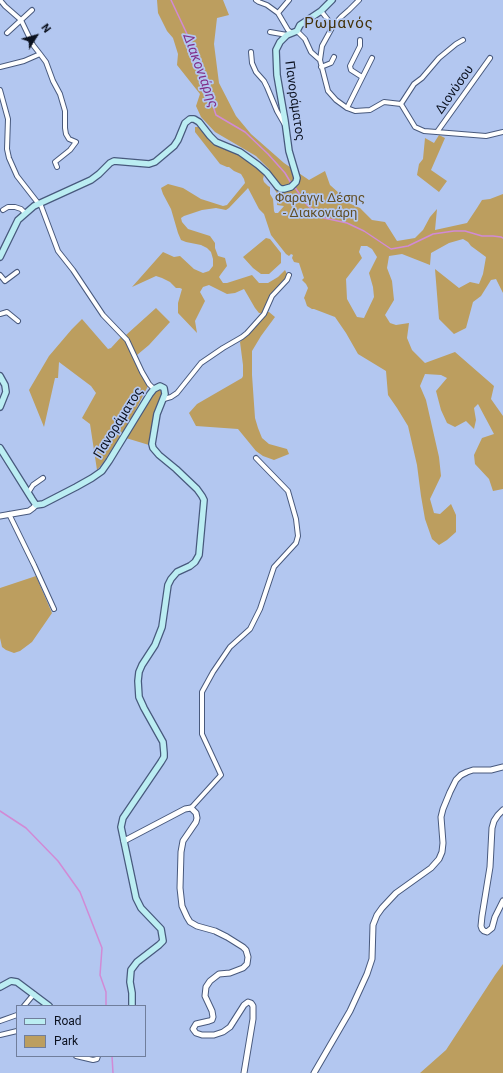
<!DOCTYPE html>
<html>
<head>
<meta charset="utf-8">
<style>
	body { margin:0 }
	#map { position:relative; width:503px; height:1073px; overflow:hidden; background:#b3c7f0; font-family:Roboto,sans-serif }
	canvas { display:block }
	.legend { position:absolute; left:16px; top:1005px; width:130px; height:52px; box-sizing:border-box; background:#b3c7f0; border:1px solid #707e9c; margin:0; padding:5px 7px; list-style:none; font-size:12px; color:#0b111f }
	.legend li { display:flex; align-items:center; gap:8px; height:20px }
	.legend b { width:20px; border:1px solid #707e9c }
	.north { position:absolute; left:16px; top:16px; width:40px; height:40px; -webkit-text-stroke:3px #b3c7f0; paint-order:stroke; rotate:53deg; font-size:11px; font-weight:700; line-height:16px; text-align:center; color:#0b111f }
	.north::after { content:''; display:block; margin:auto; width:14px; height:18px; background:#0b111f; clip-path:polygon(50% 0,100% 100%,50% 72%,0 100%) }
</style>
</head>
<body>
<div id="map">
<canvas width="503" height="1073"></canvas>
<ul class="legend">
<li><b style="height:5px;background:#bbedf2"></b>Road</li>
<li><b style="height:11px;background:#bc9e5f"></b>Park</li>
</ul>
<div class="north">N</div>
</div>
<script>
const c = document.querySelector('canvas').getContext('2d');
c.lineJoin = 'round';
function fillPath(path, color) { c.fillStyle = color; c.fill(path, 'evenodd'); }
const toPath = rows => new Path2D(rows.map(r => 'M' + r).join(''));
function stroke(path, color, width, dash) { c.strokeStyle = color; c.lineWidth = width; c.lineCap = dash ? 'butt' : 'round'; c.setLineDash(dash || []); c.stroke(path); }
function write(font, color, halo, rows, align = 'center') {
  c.font = font + ' Roboto,sans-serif'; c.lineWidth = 3.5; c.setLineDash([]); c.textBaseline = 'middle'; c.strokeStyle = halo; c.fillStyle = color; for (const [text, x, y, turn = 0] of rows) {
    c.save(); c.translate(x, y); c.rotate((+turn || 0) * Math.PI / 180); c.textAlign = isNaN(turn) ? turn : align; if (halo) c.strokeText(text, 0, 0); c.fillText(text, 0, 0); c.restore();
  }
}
fillPath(toPath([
	[157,0,223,0,229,15,217,18,214,44,219,83,236,116,251,134,284,163,309,180,325,171,330,185,340,194,344,201,360,208,372,220,385,222,397,241,415,238,423,230,430,217,437,209,435,230,467,223,477,208,482,200,490,199,503,194,503,293,496,279,491,280,481,296,473,302,466,328,454,334,439,319,435,269,459,288,470,282,479,284,483,274,486,257,471,246,468,242,463,239,449,243,431,253,430,265,402,254,389,256,387,268,392,281,394,300,385,315,390,323,396,325,409,323,407,338,412,350,425,363,455,352,494,386,491,399,503,416,503,489,493,491,489,479,475,464,474,455,482,438,494,434,478,404,474,408,476,420,474,429,466,421,455,427,447,423,441,410,436,391,447,378,441,375,425,374,420,386,426,400,439,457,441,476,430,499,434,513,440,514,451,504,456,515,456,532,447,540,439,545,432,539,425,519,421,496,417,465,408,426,397,408,388,395,386,371,358,354,346,333,335,317,314,309,312,309,307,306,305,300,304,298,308,288,306,284,302,280,304,278,299,263,294,262,292,258,293,255,291,254,289,256,286,254,271,235,264,214,259,209,248,188,229,208,226,210,216,208,202,210,184,216,181,218,182,222,188,229,210,236,215,243,215,248,218,256,225,258,227,266,221,274,219,277,223,283,227,283,252,275,259,283,268,283,278,277,285,270,287,274,285,279,270,296,262,313,259,313,255,308,244,289,235,293,227,294,209,285,203,287,200,292,205,301,195,321,197,333,178,313,178,303,182,289,180,288,176,288,170,282,162,278,156,276,132,287,163,252,174,257,180,256,194,269,203,273,209,271,213,266,213,259,211,252,207,248,201,245,186,242,181,240,178,233,171,209,163,194,161,188,168,184,183,188,201,199,223,206,227,205,245,183,244,179,241,174,234,171,229,167,227,167,220,164,195,132,195,127,198,127,201,129,204,132,241,154,263,172,264,175,263,179,264,182,268,186,270,187,270,194,273,199,274,211,275,213,278,213,284,206,277,205,278,195,270,182,269,169,256,156,215,132,201,117,196,106,200,94,177,65,178,54,173,38,167,31,158,13],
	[361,246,367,246,372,249,377,257,369,273,373,287,374,297,364,318,357,317,347,299,346,279,362,258,359,252],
	[439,135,445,138,431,170,447,181,439,192,417,175,419,164,423,159,425,138,434,143],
	[266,238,270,239,281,253,281,263,269,274,261,274,253,268,243,257],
	[156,308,170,322,149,345,137,355,126,335],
	[266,312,269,312,275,317,261,336,252,351,252,375,255,418,258,428,262,438,269,444,287,449,289,454,274,460,263,456,256,451,238,429,196,426,189,413,197,404,242,378,243,376,243,365,240,342],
	[82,319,108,349,111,348,122,336,126,341,134,361,148,386,131,419,103,463,97,470,90,424,82,418,96,393,91,386,59,362,58,378,55,378,44,427,29,390,49,356,72,329],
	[159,388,163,391,149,445,126,438,139,417,149,399],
	[36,576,52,613,32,642,20,651,14,653,6,650,2,647,0,638,0,588],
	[503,964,503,1073,420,1073,446,1050,495,975]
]), '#bc9e5f');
stroke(toPath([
	[171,0,195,51,216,115,245,132,268,154,285,173,291,183],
	[294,186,307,205,324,218,347,223,364,231,391,249,408,246,433,234,454,231,465,231,482,236,493,236,501,237,503,238],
	[0,811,26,828,58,861,80,892,102,948,100,975,106,992,106,1006],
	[112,1056,113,1073]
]), '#d18ad5', 1.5);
const minor = toPath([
	[0,0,5,6,21,20,33,45,40,54,24,61,0,67],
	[256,0,259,2,267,5,278,13],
	[289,0,278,13,288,30,292,33],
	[359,0,349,10,341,17,333,26,322,46,320,60,328,91,336,100,347,108,355,111,370,110,384,102,401,104],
	[321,11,333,26],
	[297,31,305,39,311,52,320,60],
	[270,32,287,35],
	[7,33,32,10],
	[360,40,360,46,350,66,351,70,362,77],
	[251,52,252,63,256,72,264,81,267,87,277,111,285,125],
	[40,54,46,62,53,81,60,94,65,111,65,128,66,134,69,139,76,142,70,150,55,162,57,167],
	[321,67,331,63,334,57],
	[0,90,8,119,7,149,9,158,17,176,38,203],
	[401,104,415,127,424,131,486,136,503,132],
	[401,104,414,84,422,78,439,58,456,44,463,40],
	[347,108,372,58],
	[437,132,490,58],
	[40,203,58,251,73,270,103,315,127,340,142,372,149,384,154,389],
	[3,210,8,207,15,207,21,209,25,213],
	[0,275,5,281,17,272],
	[0,314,7,312,18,321],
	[164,399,171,397,177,393,201,363,223,348,242,337,247,333,264,314,272,296,287,280,289,275],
	[28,493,33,485,43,478],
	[9,514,34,565,54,609],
	[191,808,221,775,202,734,202,692,213,672,230,647,250,629,260,609,274,567,296,543,298,536,296,519,288,491,256,458],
	[24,1006,34,994],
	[0,1021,17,1015],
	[0,1035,17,1031],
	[76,1056,93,1060,97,1059,98,1056]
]);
const tertiary = toPath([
	[0,516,29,511,33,508,36,505],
	[503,810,498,815,494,821,492,828,490,867,482,916,481,926,482,929,484,931,487,932,492,928,495,917,503,901],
	[124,841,185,809,191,808,196,813,197,818,196,822,183,841,181,852,180,888,182,906,187,917,190,922,197,926,215,931,227,937,243,947,246,950,248,957,247,964,243,968,230,973,219,974,210,981,206,987,205,996,212,1011,213,1017,212,1020,209,1021,196,1024,193,1029,196,1033,202,1035,214,1035,223,1032,230,1027,244,1005,248,1002,251,1003,253,1006,253,1019,244,1073],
	[314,1073,350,1011,367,974,372,959,373,925,377,915,382,908,396,893,431,868,439,859,442,852,443,843,441,817,443,809,450,792,456,780,461,775,467,772,473,770,491,770,503,767]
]);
const secondary = toPath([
	[0,257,18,220,34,206,91,180,99,174,110,163,114,161,149,164,155,162,174,146,178,140,185,123,190,119,194,119,199,122,210,136,216,142,240,152,258,165,267,173,278,187,281,189,284,189,291,187,296,182,297,178,289,151,285,121,277,75,276,50,280,42,287,35,297,31,300,25,321,11,332,0],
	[0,376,5,385,6,392,0,407],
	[0,448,32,499,36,505,43,504,76,487,92,478,102,471,109,461,150,394,154,389,160,386,164,388,165,394,157,414,152,444,153,448,159,455,176,469,197,489,202,496,204,500,199,555,195,562,190,566,177,572,171,579,168,585,162,627,155,645,142,665,139,672,138,681,139,697,144,708,163,742,164,753,164,757,161,762,123,818,121,827,136,898,141,908,161,929,163,941,159,945,137,962,131,970,130,982,132,993,132,1006],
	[0,987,11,981,17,982,49,1006]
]);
stroke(minor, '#48597d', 6);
stroke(tertiary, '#48597d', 7);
stroke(secondary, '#48597d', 8);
stroke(minor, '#fff', 4);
stroke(tertiary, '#fff', 5);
stroke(secondary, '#bbedf2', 5.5);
write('13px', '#0b111f', '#b3c7f0', [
	["Διονύσου",455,90,-55],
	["Πανοράματος",294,101,82],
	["Πανοράματος",119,423,-58]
]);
write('13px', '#614e24', '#b3c7f0', [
	["Φαράγγι Δέσης",320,199],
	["- Διακονιάρη",320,214]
]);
write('italic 14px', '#812e88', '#b3c7f0', [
	["Διακονιάρης",200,71,70]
]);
c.letterSpacing = '1px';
write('15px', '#423108', '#b3c7f0', [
	["Ρωμανός",339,24]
]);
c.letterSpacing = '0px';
</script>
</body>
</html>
